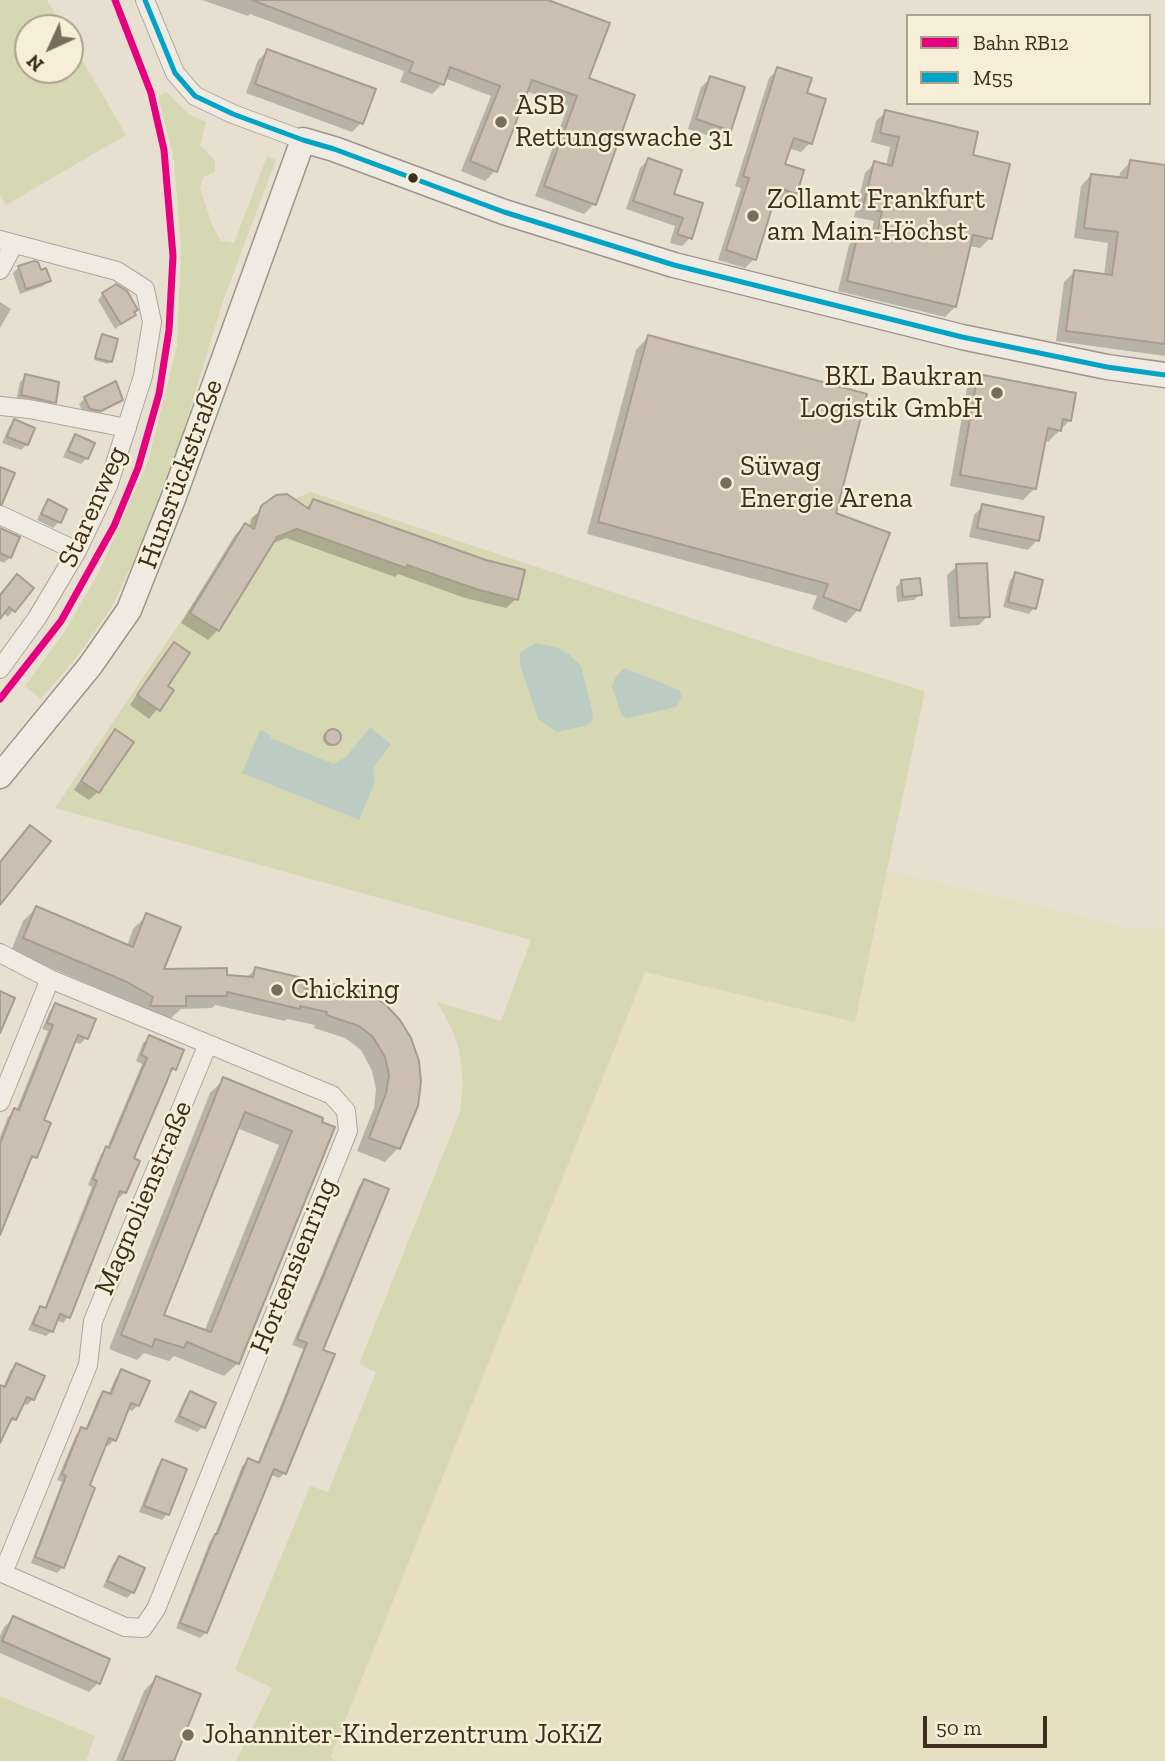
<!DOCTYPE html>
<html>
<head>
<meta charset="utf-8">
<style>
	body { margin:0 }
	#map { position:relative; width:1165px; height:1761px; overflow:hidden; background:#e7e0d1; font-family:"Zilla Slab",serif }
	canvas { display:block }
	.legend { position:absolute; left:906px; top:14px; width:245px; height:91px; box-sizing:border-box; background:#f7eed8; border:2px solid #ada18e; margin:0; padding:9px 12px; list-style:none; font-size:21px; color:#3d2e20 }
	.legend li { display:flex; align-items:center; gap:14px; height:35px }
	.legend b { width:35px; border:2px solid #ada18e }
	.north { position:absolute; left:14px; top:14px; width:70px; height:70px; box-sizing:border-box; background:#f7eed8; border:2px solid #ada18e; border-radius:50%; rotate:225deg; font-size:19px; font-weight:700; line-height:28px; text-align:center; color:#3d2e20 }
	.north::after { content:''; display:block; margin:auto; width:24px; height:32px; background:#786c5e; clip-path:polygon(50% 0,100% 100%,50% 72%,0 100%) }
	.scale { position:absolute; left:923px; top:1716px; width:124px; height:32px; box-sizing:border-box; border:4px solid #3d2e20; border-top:0; padding-left:9px; font-size:21px; line-height:24px; white-space:nowrap; color:#3d2e20; -webkit-text-stroke:5px #f7eed8; paint-order:stroke }
</style>
</head>
<body>
<div id="map">
<canvas width="1165" height="1761"></canvas>
<ul class="legend">
<li><b style="height:9px;background:#e5007d"></b>Bahn RB12</li>
<li><b style="height:9px;background:#03a3c5"></b>M55</li>
</ul>
<div class="north">N</div>
<div class="scale">50 m</div>
</div>
<script>
const c = document.querySelector('canvas').getContext('2d');
c.lineJoin = 'round';
function fillPath(path, color) { c.fillStyle = color; c.fill(path, 'evenodd'); }
const toPath = rows => new Path2D(rows.map(r => 'M' + r).join(''));
function stroke(path, color, width, dash) { c.strokeStyle = color; c.lineWidth = width; c.lineCap = dash ? 'butt' : 'round'; c.setLineDash(dash || []); c.stroke(path); }
function write(font, color, halo, rows, align = 'center') {
  c.font = font + ' "Zilla Slab",serif'; c.lineWidth = 5; c.setLineDash([]); c.textBaseline = 'middle'; c.strokeStyle = halo; c.fillStyle = color; for (const [text, x, y, turn = 0] of rows) {
    c.save(); c.translate(x, y); c.rotate((+turn || 0) * Math.PI / 180); c.textAlign = isNaN(turn) ? turn : align; if (halo) c.strokeText(text, 0, 0); c.fillText(text, 0, 0); c.restore();
  }
}
fillPath(toPath([
	[888,871,1134,929,1165,926,1165,1761,334,1761,331,1756,645,971,855,1022]
]), '#e6dfc2');
fillPath(toPath([
	[0,0,47,0,63,28,28,28,28,70,70,70,70,39,126,135,6,205,0,195],
	[166,92,190,115,206,122,200,145,215,161,215,172,204,177,200,188,212,225,221,241,234,243,267,156,276,160,222,304,171,472,136,556,110,610,76,658,41,699,25,686,65,631,99,572,148,461,177,346,181,249,174,160,158,96],
	[311,492,781,648,925,691,855,1022,645,972,331,1756,334,1761,236,1761,272,1688,235,1670,310,1486,328,1492,376,1372,359,1364,460,1112,463,1081,459,1050,452,1029,437,1002,501,1021,531,940,55,808,251,517],
	[0,1696,95,1736,86,1761,0,1761]
]), '#d6d7b3');
fillPath(toPath([
	[536,643,556,647,570,655,581,666,593,715,591,722,585,726,557,732,538,719,520,665,520,652],
	[624,668,679,690,682,697,676,707,628,718,622,716,612,686,615,678],
	[370,727,391,744,373,768,375,782,359,820,242,773,260,730,271,735,270,738,334,764,346,757]
]), '#bcccc2');
fillPath(toPath([
	[202,0,543,0,587,79,594,204,584,214,535,196,568,106,526,91,495,171,485,181,461,171,491,96,444,78,442,84,432,94,400,82,404,71,250,14,248,16],
	[268,51,361,123,352,132,246,93,258,60],
	[778,69,805,94,810,143,801,152,788,148,783,165,795,193,786,202,773,198,754,259,745,268,718,260,741,188,735,186,769,78],
	[711,78,730,130,720,139,688,129,701,87],
	[886,112,971,156,990,238,980,248,969,246,955,307,945,317,838,291,849,245,859,235,870,238,874,221,854,217,865,173,875,163,886,166,890,147,871,142,876,121],
	[648,160,672,195,701,204,690,238,682,246,670,243,675,226,626,209,640,168],
	[1130,162,1165,167,1165,356,1056,341,1064,282,1074,272,1104,275,1108,243,1074,238,1081,186,1091,175,1119,179,1120,173],
	[19,267,39,272,49,280,43,286,20,294,13,273],
	[103,294,133,312,134,315,115,329,98,300],
	[0,302,11,309,0,328],
	[102,336,110,361,108,364,94,360],
	[648,337,834,514,858,610,846,623,812,609,817,596,587,534,636,350],
	[26,376,54,402,48,408,16,401,20,382],
	[979,376,1070,420,1048,442,1044,441,1035,488,1023,500,950,486,967,388],
	[85,398,116,403,94,416,84,415,79,404],
	[14,421,27,444,21,450,2,443,9,427],
	[75,436,87,458,81,464,63,457,70,442],
	[313,501,516,599,506,608,465,598,398,574,395,577,286,538,271,544,218,630,208,640,181,623,235,535,245,525,249,528,252,518,262,508,305,509],
	[48,502,65,509,59,522,53,528,37,520,43,507],
	[983,506,1037,540,1028,550,969,537,974,515],
	[0,529,10,557,4,563,0,561],
	[957,566,988,616,979,625,950,627,947,575],
	[1016,574,1034,608,1029,614,1003,607,1010,580],
	[902,581,920,594,914,600,897,602,896,587],
	[31,588,8,617,2,612,0,615,0,596],
	[175,644,165,686,172,691,149,719,130,705,165,653],
	'323 738a8 8 0 1 1 16 0a8 8 0 1 1-16 0Z',
	[116,731,98,792,89,800,74,790,107,740],
	[36,908,127,946,133,929,147,915,162,971,246,978,256,969,302,989,325,995,334,985,368,996,416,1106,398,1148,385,1162,357,1151,374,1108,376,1089,372,1071,361,1050,345,1038,314,1028,315,1025,287,1019,285,1021,215,1005,212,1008,181,1009,171,1018,138,1018,141,1010,114,995,11,951,23,921],
	[56,1005,86,1038,80,1044,74,1042,42,1121,35,1157,28,1162,0,1233,0,1137,8,1117,16,1111,48,1031,42,1029,50,1011],
	[149,1038,174,1069,168,1074,132,1159,125,1192,119,1198,116,1197,68,1317,63,1323,56,1320,52,1331,46,1336,28,1330,35,1314,40,1308,44,1309,92,1187,88,1185,101,1154,107,1148,142,1064,136,1061,143,1043],
	[224,1079,321,1119,238,1363,224,1376,174,1356,169,1361,144,1353,137,1360,109,1349,210,1093],
	[237,1128,279,1145,204,1332,162,1316],
	[365,1181,285,1473,279,1478,271,1475,206,1632,200,1638,176,1628,210,1541,214,1537,242,1466,248,1460,257,1464,276,1417,303,1349,292,1345,359,1186],
	[16,1365,33,1399,27,1405,22,1403,15,1419,7,1424,0,1441,0,1387,3,1388,10,1371],
	[122,1371,138,1405,132,1411,127,1409,114,1440,108,1446,105,1444,88,1486,63,1567,57,1573,31,1563,62,1482,57,1480,76,1435,82,1429,85,1430,98,1399,103,1393,108,1395,116,1377],
	[190,1393,203,1427,197,1432,174,1422,185,1399],
	[163,1461,167,1514,162,1520,139,1512,157,1467],
	[119,1558,133,1592,127,1598,103,1587,113,1564],
	[13,1618,98,1683,89,1692,0,1653,0,1636,4,1627],
	[156,1678,172,1761,116,1761,144,1691]
]), '#0003');
const building = toPath([
	[252,0,548,0,610,23,589,78,635,95,596,205,544,186,577,96,532,80,497,172,470,161,500,86,450,67,444,85,409,72,413,62,252,0],
	[267,49,376,89,363,124,255,84,267,49],
	[777,67,812,78,807,93,826,99,812,144,794,138,785,164,804,170,797,194,778,188,756,260,726,250,749,178,743,176,777,67],
	[710,76,745,87,731,131,696,119,710,76],
	[885,110,978,132,973,155,1010,164,992,239,973,235,956,307,847,281,858,233,876,238,882,212,863,207,874,161,892,166,899,137,880,133,885,110],
	[648,158,682,170,674,194,703,203,692,239,677,234,683,218,633,201,648,158],
	[1130,160,1165,165,1165,344,1066,331,1074,270,1112,275,1118,232,1084,228,1091,174,1127,178,1130,160],
	[34,261,38,262,41,270,46,268,51,281,26,289,18,266,34,261],
	[116,284,127,291,138,310,134,312,136,315,121,324,102,293,116,284],
	[102,334,118,339,112,362,95,358,102,334],
	[648,335,867,394,836,513,890,533,860,611,823,597,828,584,598,522,648,335],
	[25,374,59,382,56,403,21,395,25,374],
	[978,374,1076,393,1071,421,1063,419,1061,431,1048,428,1036,489,960,475,978,374],
	[116,381,123,400,101,411,90,409,84,397,116,381],
	[14,419,35,428,28,445,7,437,14,419],
	[75,434,95,443,88,459,68,451,75,434],
	[0,467,15,473,2,504,0,504,0,467],
	[287,494,309,509,313,499,486,560,525,570,518,600,476,589,407,565,406,568,297,529,277,537,219,631,190,613,245,523,254,529,261,506,276,495,287,494],
	[48,499,67,509,61,523,41,514,48,499],
	[982,504,1044,517,1039,541,977,528,982,504],
	[0,528,20,537,11,558,0,553,0,528],
	[987,563,990,617,959,618,956,564,987,563],
	[1015,572,1043,580,1036,609,1008,602,1015,572],
	[17,574,34,588,15,612,9,607,0,619,0,595,17,574],
	[920,578,922,595,903,597,901,580,920,578],
	[174,642,190,653,168,686,174,690,160,711,137,695,174,642],
	'325 737a8 8 0 1 1 16 0a8 8 0 1 1-16 0Z',
	[115,729,134,742,99,793,81,781,115,729],
	[30,825,51,841,0,905,0,862,30,825],
	[36,906,133,947,146,913,181,927,164,969,227,968,227,975,253,977,255,967,307,979,304,988,331,994,334,984,369,994,386,1005,400,1020,411,1038,419,1061,421,1082,418,1106,400,1149,369,1138,386,1093,389,1075,385,1057,373,1037,359,1026,326,1015,327,1012,300,1006,300,1009,227,992,227,996,186,996,186,1006,150,1006,153,997,127,982,23,938,36,906],
	[0,991,15,998,0,1033,0,991],
	[55,1003,96,1019,88,1039,78,1035,44,1120,51,1123,37,1158,32,1156,0,1235,0,1144,14,1108,19,1110,53,1025,47,1023,55,1003],
	[149,1035,184,1050,176,1070,172,1068,167,1081,134,1158,140,1161,126,1193,120,1191,70,1318,60,1314,53,1332,33,1324,40,1306,46,1308,97,1181,93,1179,106,1146,109,1148,147,1058,141,1055,149,1035],
	[223,1077,323,1118,322,1122,335,1127,239,1364,187,1342,184,1348,155,1339,152,1347,121,1335,223,1077],
	[245,1112,292,1131,211,1332,164,1315,245,1112],
	[364,1179,389,1189,323,1350,335,1354,286,1474,274,1469,207,1633,180,1623,215,1534,217,1534,248,1458,259,1463,281,1410,307,1343,297,1339,364,1179],
	[16,1363,45,1376,34,1400,27,1397,16,1420,12,1418,0,1443,0,1385,5,1387,16,1363],
	[121,1369,150,1381,139,1406,131,1403,116,1441,109,1438,90,1485,95,1488,64,1568,35,1557,66,1476,62,1474,81,1427,87,1429,103,1391,111,1394,121,1369],
	[190,1391,216,1403,205,1428,179,1416,190,1391],
	[162,1459,187,1469,169,1515,144,1506,162,1459],
	[119,1556,145,1568,134,1593,107,1581,119,1556],
	[13,1616,110,1659,100,1684,2,1641,13,1616],
	[156,1676,201,1694,174,1761,122,1761,156,1676]
]);
fillPath(building, '#cbbfb2');
stroke(building, '#a89c90', 2);
const minor = toPath([
	[145,0,175,73,195,96,233,114,303,140],
	[0,240,117,271,145,289,152,322,143,376,108,486,77,551,37,618,0,669],
	[0,270,14,244],
	[0,406,29,409,127,428],
	[0,515,77,551],
	[0,953,50,979,332,1095,346,1111,348,1131,156,1609,143,1628,125,1627,0,1572],
	[0,1102,50,979],
	[3,1573,88,1365,93,1321,208,1044]
]);
const secondary = toPath([
	[0,776,90,666,129,610,173,499,303,140,334,149,504,212,674,265,962,337,1107,367,1165,375]
]);
stroke(minor, '#ada599', 20);
stroke(secondary, '#9c958a', 27);
stroke(minor, '#efebe3', 18);
stroke(secondary, '#efebe3', 24);
stroke(toPath([
	[145,0,175,73,195,96,233,114,303,140,334,149,504,212,674,265,962,337,1107,367,1165,375]
]), '#03a3c5', 5);
stroke(toPath([
	[0,699,61,621,114,526,138,468,159,394,169,330,173,256,164,150,151,93,115,0]
]), '#e5007d', 7);
for (const [x, y, r, color] of [
	[501,122,7,"#786c5e"],
	[413,178,6,"#3d2e20"],
	[753,216,7,"#786c5e"],
	[997,393,7,"#786c5e"],
	[726,483,7,"#786c5e"],
	[277,990,7,"#786c5e"],
	[188,1735,7,"#786c5e"]
]) { const dot = new Path2D(); dot.arc(x, y, r, 0, 2 * Math.PI); c.fillStyle = color; c.fill(dot); stroke(dot, '#f7eed8', 2.5); }
write('28px', '#3d2e20', '#f7eed8', [
	["ASB",515,106],
	["Rettungswache 31",515,138],
	["Zollamt Frankfurt",767,200],
	["am Main-Höchst",767,232],
	["BKL Baukran",983,377,"right"],
	["Logistik GmbH",983,409,"right"],
	["Süwag",740,467],
	["Energie Arena",740,499],
	["Chicking",291,990],
	["Johanniter-Kinderzentrum JoKiZ",202,1735]
], 'left');
write('28px', '#3d2e20', '#f7eed8', [
	["Hunsrückstraße",181,474,-70],
	["Starenweg",93,507,-66],
	["Magnolienstraße",144,1198,-67],
	["Hortensienring",294,1266,-68]
]);
</script>
</body>
</html>
